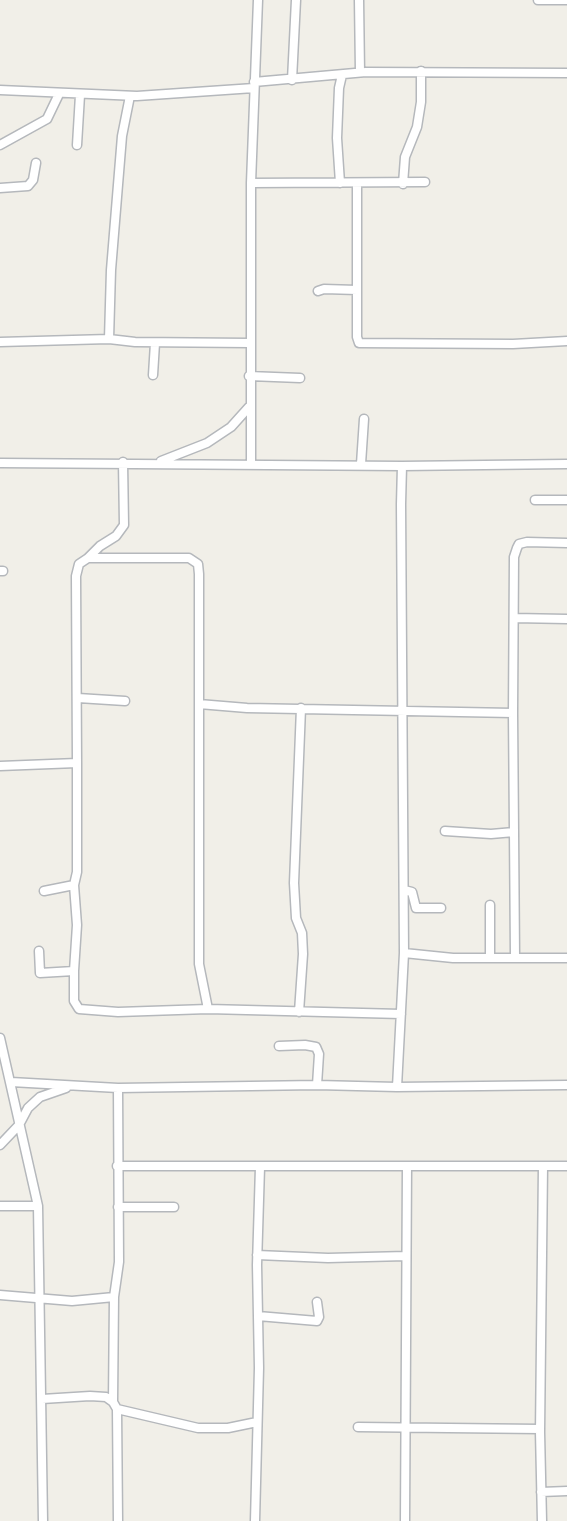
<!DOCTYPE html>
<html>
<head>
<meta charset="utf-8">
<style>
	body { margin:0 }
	canvas { display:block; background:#f1efe8 }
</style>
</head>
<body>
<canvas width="567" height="1521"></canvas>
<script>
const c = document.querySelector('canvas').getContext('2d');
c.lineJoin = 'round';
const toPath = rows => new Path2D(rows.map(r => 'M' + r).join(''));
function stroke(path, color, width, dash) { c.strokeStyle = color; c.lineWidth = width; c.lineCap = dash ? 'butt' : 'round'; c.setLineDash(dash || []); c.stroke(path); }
const street = toPath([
	[359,0,360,72],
	[538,0,567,0],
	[292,80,296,0],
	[254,82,366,72,567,73],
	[0,90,137,96,254,88],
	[0,145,47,119,59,94],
	[77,145,80,95],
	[251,183,425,182],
	[340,183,337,138,339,88,342,75],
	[357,183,357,337,359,343,513,344,567,341],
	[403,184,405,157,417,127,421,102,421,71],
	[0,188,28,186,33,180,36,163],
	[318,291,324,289,357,290],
	[109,339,111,270,122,136,130,96],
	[0,342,109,339,135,342,250,343],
	[153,375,155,343],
	[249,376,300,378],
	[161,461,207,443,231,427,249,407],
	[0,463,402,466,401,504,404,953,397,1087],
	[361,464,364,419],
	[251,465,251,183,258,0],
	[402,466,567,464],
	[535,500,567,500],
	[88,558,100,546,116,536,124,525,123,462],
	[0,571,3,571],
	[514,618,567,619],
	[78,698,125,701],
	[199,704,199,964,208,1009,401,1014],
	[513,713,514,557,517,548,519,544,527,542,567,543],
	[0,766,77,763,76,576,79,564,88,558,189,558,198,564,199,574,199,704,247,708,513,713,514,832],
	[445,831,491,834,514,832,515,957],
	[404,890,412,892,416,908,441,908],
	[44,891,74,885,77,872,77,763],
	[490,905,490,958],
	[39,951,40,973,74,971,77,925,74,885],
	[404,953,453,958,567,958],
	[74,971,74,1001,79,1009,118,1012,208,1009],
	[299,1012,303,954,302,933,296,918,294,883,301,708],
	[0,1038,38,1206,43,1521],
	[279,1046,305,1045,316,1047,319,1054,317,1085],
	[11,1082,118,1088,317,1085,397,1087,567,1085],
	[0,1145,19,1125,28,1108,40,1097,66,1088],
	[117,1166,567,1166],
	[0,1206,38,1206],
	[118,1207,174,1207],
	[257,1255,328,1258,406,1256],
	[0,1295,72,1301,114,1297],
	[258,1316,317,1321,319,1317,317,1302],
	[42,1399,90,1396,106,1397,113,1402,117,1409,118,1521],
	[113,1402,114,1297,119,1262,118,1088],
	[117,1409,198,1428,228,1428,257,1422],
	[358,1427,540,1429],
	[541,1492,567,1491],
	[255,1521,259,1368,257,1265,260,1167],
	[405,1521,407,1166],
	[542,1521,540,1432,543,1166]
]);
stroke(street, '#b5b8bc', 11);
stroke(street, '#fff', 8);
</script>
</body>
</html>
